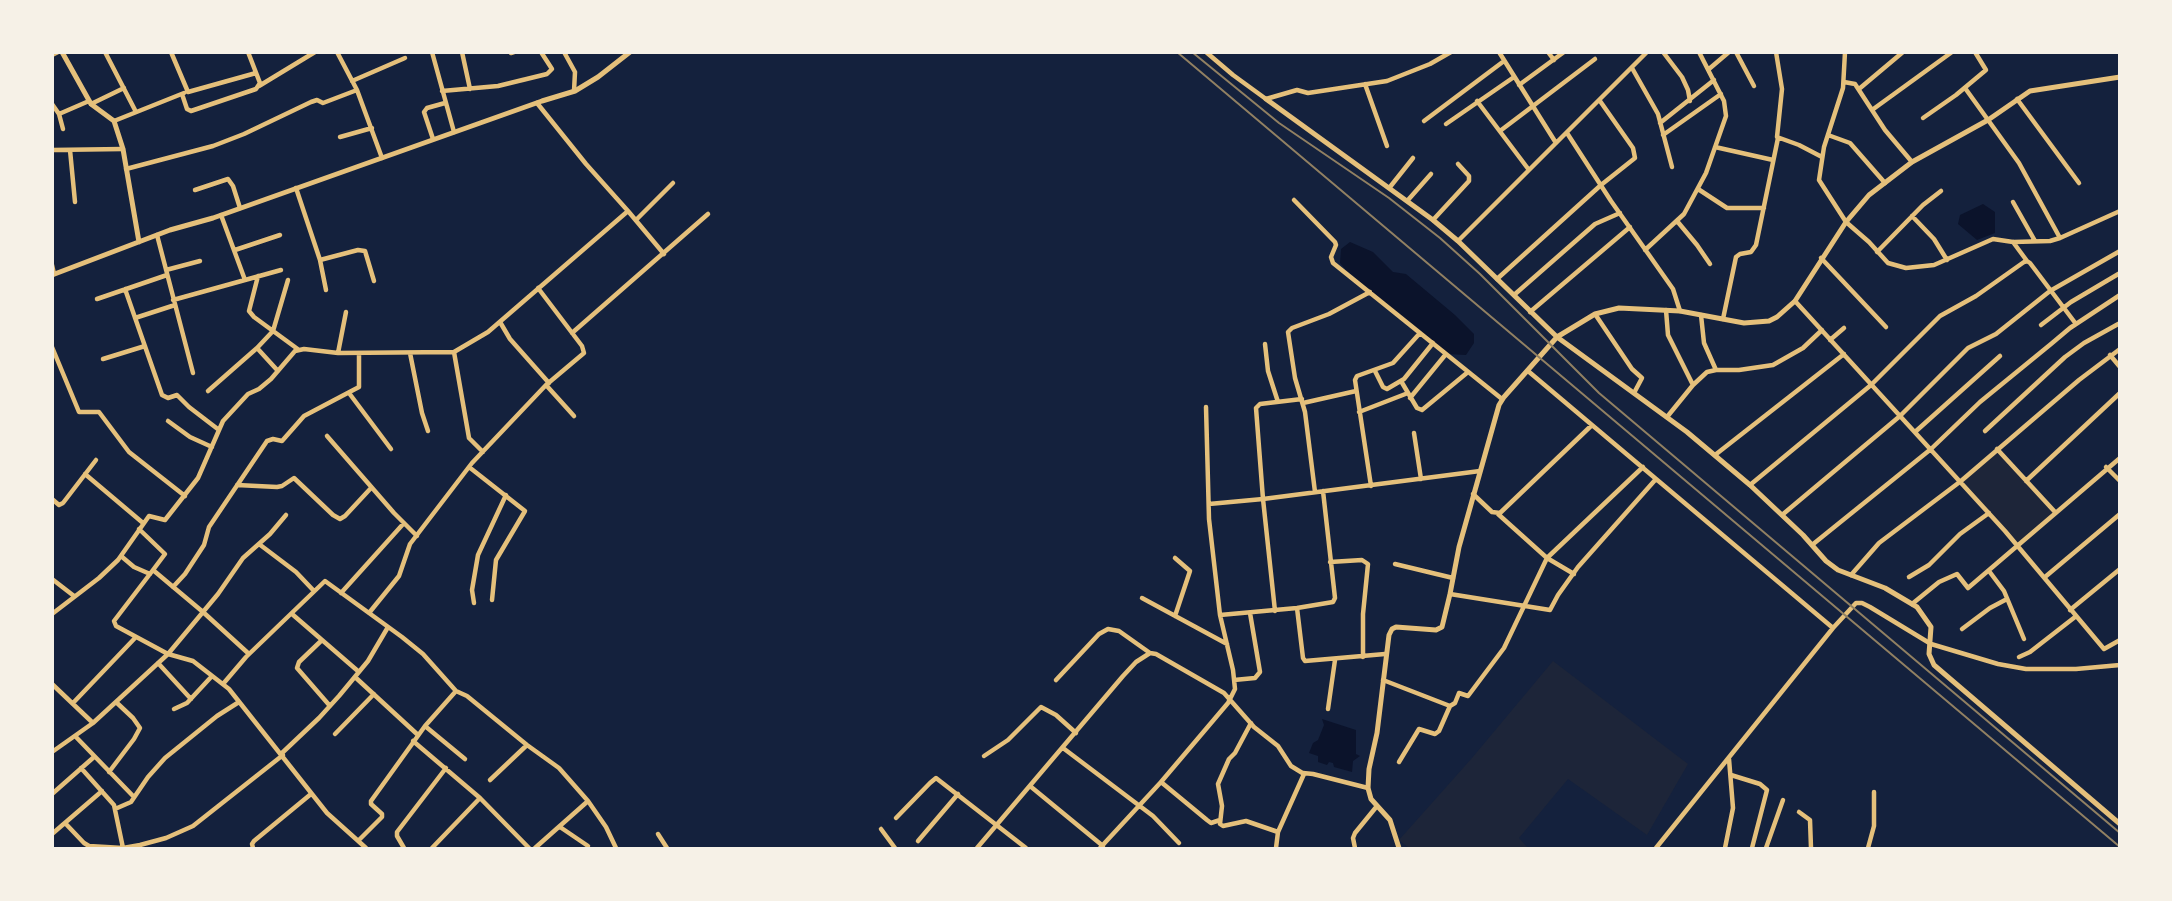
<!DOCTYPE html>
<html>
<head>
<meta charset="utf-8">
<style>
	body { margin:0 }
	#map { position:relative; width:2172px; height:901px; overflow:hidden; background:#14213d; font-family:"Source Sans 3",sans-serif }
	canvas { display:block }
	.frame { position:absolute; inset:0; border:54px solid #f6f1e7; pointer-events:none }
</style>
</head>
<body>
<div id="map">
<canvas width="2172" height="901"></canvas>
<div class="frame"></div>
</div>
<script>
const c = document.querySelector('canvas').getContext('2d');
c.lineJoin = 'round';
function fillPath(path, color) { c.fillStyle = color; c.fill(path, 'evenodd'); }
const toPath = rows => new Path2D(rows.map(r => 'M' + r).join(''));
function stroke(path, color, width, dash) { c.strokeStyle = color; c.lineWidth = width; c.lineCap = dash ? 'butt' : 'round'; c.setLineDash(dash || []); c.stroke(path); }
fillPath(toPath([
	[1997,449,2055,512,2017,545,1961,481],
	[1553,661,1688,764,1647,835,1568,779,1519,838,1528,848,1409,848,1399,840,1472,758]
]), '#1d2539');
fillPath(toPath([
	[1983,204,1995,212,1995,233,1977,240,1958,224,1960,215],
	[1350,242,1373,252,1393,272,1406,274,1455,315,1474,334,1474,343,1466,355,1446,354,1346,270,1340,263,1341,249],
	[1322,719,1356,730,1356,754,1360,756,1353,761,1352,772,1334,767,1333,763,1329,762,1327,765,1318,762,1318,756,1309,753,1313,743,1318,740,1324,725]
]), '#0b132b');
stroke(toPath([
	[105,52,136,112],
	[171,52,188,92,256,73],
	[337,52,357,90,382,158],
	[432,52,454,132],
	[462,52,470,89],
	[564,52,575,72,574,91],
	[1206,52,1233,75,1266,99,1297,90,1308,93,1387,81,1430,64,1451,52],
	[1499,52,1556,143],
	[1548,52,1554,60],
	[1663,52,1682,77,1688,90,1690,101],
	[1736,52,1754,86],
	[1776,52,1782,89,1777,137,1799,145,1822,157],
	[1845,52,1843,88,1824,147,1819,180,1846,222,1869,242,1888,263,1906,268,1934,265,1993,239,2013,242,2050,241,2060,238,2120,211],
	[511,53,514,52],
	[52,55,58,52],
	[1632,68,1658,114,1672,167],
	[1709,69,1729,52],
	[352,81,405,58],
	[1844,82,1855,84,1885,130,1912,162],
	[1365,84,1387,146],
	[1519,85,1564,52],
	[259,86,315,52],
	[1965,88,2019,163,2060,238],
	[1859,89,1903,52],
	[442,91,498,86,547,74,552,69,541,52],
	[182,94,187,109,191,111,256,89,260,83,248,52],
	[2017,99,2079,183],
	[1477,101,1529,170],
	[52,104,59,114,63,129],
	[91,104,124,88],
	[1872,110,1952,52],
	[59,114,89,101],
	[1923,118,1956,95,1986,70,1975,52],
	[114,121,184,93],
	[1424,121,1504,61],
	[1660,123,1714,80],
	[1446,124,1514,77],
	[1500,131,1595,59],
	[1567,133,1611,201,1673,289,1680,311],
	[1663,135,1721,94],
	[1828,135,1850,143,1885,183],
	[340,137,372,128],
	[433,139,424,112,427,108,445,103],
	[1715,147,1773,160],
	[52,150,123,149],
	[70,150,75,202],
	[126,169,213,146,244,134,311,102,317,100,323,103,357,90],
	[1390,187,1413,158],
	[296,188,320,260,326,290],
	[1698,189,1727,208,1764,208],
	[195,190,228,179,233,186,240,208],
	[1294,200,1335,242,1336,245,1331,257,1333,263,1502,399],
	[1408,200,1431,174],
	[2013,202,2035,241],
	[628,211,664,254],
	[221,215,245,280],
	[1912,216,1934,239,1947,260],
	[636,220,673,183],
	[1433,220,1469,181,1469,176,1458,164],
	[1677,221,1697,245,1710,264],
	[157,235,193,373],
	[1458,241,1647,52],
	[2013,242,2027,261],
	[235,250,280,235],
	[1645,250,1684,214,1706,173,1726,116,1724,101,1699,52],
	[1877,252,1923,205,1941,191],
	[1821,258,1886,327],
	[320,260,358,250,365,251,374,281],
	[52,265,54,274],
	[166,270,200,261],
	[258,276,249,311,254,317,299,350],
	[1497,279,1601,185,1635,158,1633,148,1600,101],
	[125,289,162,395,168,398,177,395,189,407,219,430],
	[1514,295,1595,224,1620,213],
	[97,299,167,275],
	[173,300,281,270],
	[1795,301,2005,531,2104,649,2120,640],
	[1666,310,1668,335,1693,385],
	[1530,312,1630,227],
	[1595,314,1632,369,1642,378,1634,393],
	[1701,315,1704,343,1716,370],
	[135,318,175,305],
	[1723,319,1736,257,1740,254,1751,252,1756,245,1778,138],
	[500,322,510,339,549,383],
	[2041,325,2071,302,2120,273],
	[572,333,708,214],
	[1830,340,1844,328],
	[1265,344,1268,371,1278,402],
	[52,347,79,412,99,412,129,452,185,496],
	[257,348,273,331,288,280],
	[454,352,469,438,483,452],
	[338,353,346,312],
	[410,353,422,413,428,431],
	[2110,355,2120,367],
	[103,359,145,346],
	[1375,371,1383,387,1387,389,1404,379,1433,343],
	[1528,371,1592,425],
	[1401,381,1417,408,1422,410,1468,372],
	[546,385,574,416],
	[208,391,257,348,278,371],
	[349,393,391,449],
	[1410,398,1446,354],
	[1303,403,1356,391],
	[1359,412,1408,393],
	[1667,417,1693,385,1707,372,1716,370,1739,370,1773,365,1803,348,1822,330],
	[168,421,190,437,212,447],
	[1985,431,2065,357,2084,343,2120,323],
	[1915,432,2000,356],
	[1414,433,1421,479],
	[327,436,394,513,417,536],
	[1997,449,2055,512],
	[1715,455,1844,354],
	[469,467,525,511,496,560,492,600],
	[2106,467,2120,481],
	[85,474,143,523],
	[2026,481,2120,393],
	[237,485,277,487,282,486,294,478,333,515,340,519,345,516,371,488],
	[1750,485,1871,385,1940,316,1976,296,2024,262,2027,261,2030,263,2076,324],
	[1371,486,1355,380,1357,376,1393,363,1420,333],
	[1315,492,1305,412,1295,378,1288,332,1292,328,1329,314,1370,292],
	[1473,494,1492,512,1500,513,1592,425,1833,628],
	[52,499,59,505,63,503,96,460],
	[1209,504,1263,499,1480,471],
	[1498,514,1547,558,1574,574],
	[1782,515,1900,416,1968,348,1996,334,2050,291,2120,251],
	[139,529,165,554,153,570],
	[259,544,296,572,314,591],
	[1812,545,1931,449,1980,402,2051,344,2070,328,2120,295],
	[121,556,134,567,150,574],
	[1330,562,1362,560,1368,564,1363,614,1363,657],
	[1395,564,1453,578],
	[1989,571,2004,591,2024,639],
	[1851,575,1879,543,1961,481,2079,380,2120,349],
	[1909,577,1929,565,1960,534,1989,513],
	[2045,577,2120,514],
	[52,579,74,596],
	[173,587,185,574,204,545,209,527,267,441,273,439,282,441,304,416,359,387,359,354],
	[341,593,404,523],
	[1450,594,1550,610,1558,595,1578,567,1656,479],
	[1142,598,1227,644],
	[474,603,472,590,478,555,506,495],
	[1912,604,1939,582,1957,574,1968,588,2120,458],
	[1297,608,1303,658,1305,661,1385,654],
	[2070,610,2120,569],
	[1275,611,1263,499,1256,408,1260,404,1302,399],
	[369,613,399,576,410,544,472,463,546,385,584,353,582,346,538,288],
	[52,614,99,578,118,560,149,516,165,520,198,478,223,421,248,394,259,389,271,379,295,351,304,349,338,353,454,352,488,332,628,211,586,164,537,103],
	[292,614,359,672],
	[1220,615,1297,608,1333,602,1335,598,1323,491],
	[1175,616,1190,571,1175,558],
	[1962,629,1990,608,2007,599],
	[322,640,299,662,297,668,330,706],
	[249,654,203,612,153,570,114,621,116,626,168,654,218,594,243,558,270,534,286,515],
	[2019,657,2030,652,2075,617],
	[158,663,191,699],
	[355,677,418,735],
	[1056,680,1099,634,1108,629,1119,631,1150,653],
	[1234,680,1255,678,1260,672,1250,613],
	[1383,680,1450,706,1455,703,1459,693,1468,696,1504,648,1547,558,1643,467],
	[52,684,93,723],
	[223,684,246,657,325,581,402,637,423,654,456,691,467,696,527,745,559,768,588,801,606,827,616,848],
	[73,703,135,638],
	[174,709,187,703,212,676],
	[1328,709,1335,660],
	[1251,723,1235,753,1229,759,1218,784,1222,806,1220,824,1223,826,1246,821,1278,832],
	[425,726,456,691],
	[335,734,374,694],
	[75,736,134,797],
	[413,741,480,798,529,848],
	[1063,748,1153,816,1179,843],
	[52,752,93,723,168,654,193,661,229,689,327,813,366,848],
	[282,753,319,718,339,696,368,661,388,627],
	[984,756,1008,740,1041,707,1056,715,1076,733],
	[1399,762,1419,729,1435,734,1439,731,1450,706],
	[81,768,114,805,123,848],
	[109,772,134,739,140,728,133,718,116,702],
	[1303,773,1313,774,1368,788],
	[1731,775,1760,784,1767,790,1752,848],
	[490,780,527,745],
	[1161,782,1207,820,1211,823,1220,820],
	[1030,786,1103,846],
	[52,794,94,757],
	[115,809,131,802,148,777,165,758,217,716,239,702],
	[1799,812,1810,820,1811,848],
	[896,818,930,783,936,778,1026,848],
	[65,823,84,843,89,846,123,848,140,845,166,838,193,826,283,755],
	[560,827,588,846],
	[881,829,895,848],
	[52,834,102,791],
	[658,834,667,848],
	[358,841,382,817,382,814,371,804,371,801,425,726,465,759],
	[918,841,958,794],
	[253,848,252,844,254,841,311,794],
	[404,848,397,836,397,832,446,768],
	[432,848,480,798],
	[535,848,588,801],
	[977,848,1123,676,1136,662,1150,653,1156,654,1224,693,1254,727,1278,746,1291,766,1304,774,1278,832,1276,848],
	[1100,848,1161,782,1228,703,1235,689,1233,670,1220,615,1209,519,1206,407],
	[1355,848,1353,838,1355,833,1377,806],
	[1656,848,1833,628,1856,603,1862,603,1870,607,1931,644,1998,664,2026,669,2076,669,2120,665],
	[1725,848,1733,808,1729,759],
	[1766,848,1783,800],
	[1868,848,1874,826,1874,792]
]), '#e5c07b', 4.5);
stroke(toPath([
	[62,52,91,104,114,121,123,149,139,242],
	[1266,99,1433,220,1458,241,1557,337,1687,432,1750,485,1803,535,1826,561,1838,570,1885,588,1917,607,1931,627,1929,654,1934,665,2120,824],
	[52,275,170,230,213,218,542,101,575,91,598,77,630,52],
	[1399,848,1390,820,1371,799,1368,788,1369,769,1377,733,1389,635,1392,629,1396,627,1436,630,1442,627,1450,594,1459,547,1499,405,1504,397,1557,337,1595,314,1619,308,1680,311,1744,323,1769,321,1777,317,1795,301,1846,222,1869,195,1912,162,1988,120,2030,91,2120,77]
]), '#e5c07b', 5);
stroke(toPath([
	[1177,52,2120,847],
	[1192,52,1279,123,1389,198,1440,238,1480,274,1599,393,2120,833]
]), '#918062', 2);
</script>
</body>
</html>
